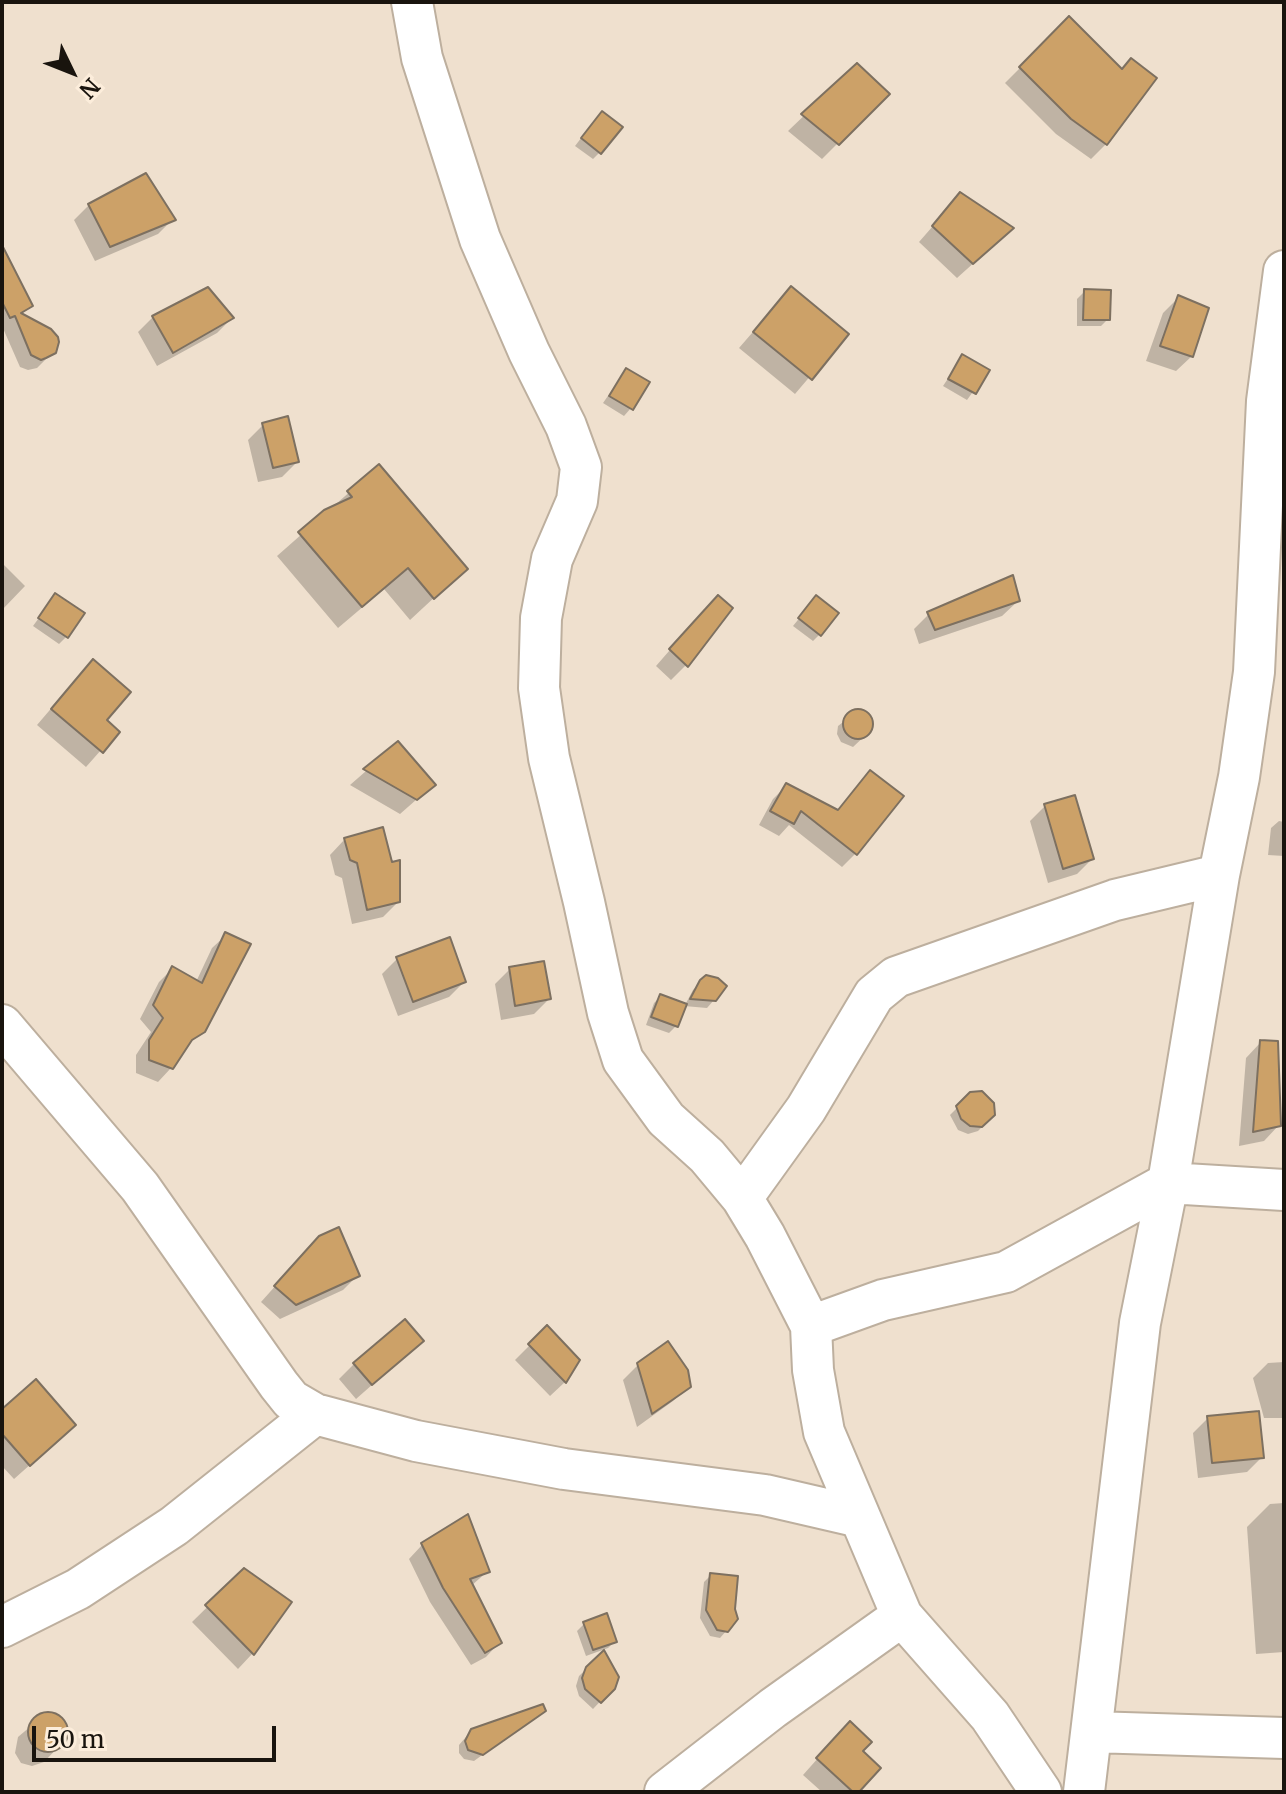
<!DOCTYPE html>
<html>
<head>
<meta charset="utf-8">
<style>
	body { margin:0 }
	#map { position:relative; width:1286px; height:1794px; overflow:hidden; background:#efe0ce; font-family:Merriweather,serif }
	canvas { display:block }
	.frame { position:absolute; inset:0; border:4px solid #19140e; pointer-events:none }
	.north { position:absolute; left:32px; top:32px; width:80px; height:80px; -webkit-text-stroke:6px #fceddb; paint-order:stroke; rotate:133deg; font-size:22px; font-weight:700; line-height:32px; text-align:center; color:#19140e }
	.north::after { content:''; display:block; margin:auto; width:28px; height:36px; background:#19140e; clip-path:polygon(50% 0,100% 100%,50% 72%,0 100%) }
	.scale { position:absolute; left:32px; top:1726px; width:244px; height:36px; box-sizing:border-box; border:4px solid #19140e; border-top:0; padding-left:10px; font-size:24px; line-height:28px; white-space:nowrap; color:#19140e; -webkit-text-stroke:6px #fceddb; paint-order:stroke }
</style>
</head>
<body>
<div id="map">
<canvas width="1286" height="1794"></canvas>
<div class="frame"></div>
<div class="north">N</div>
<div class="scale">50 m</div>
</div>
<script>
const c = document.querySelector('canvas').getContext('2d');
c.lineJoin = 'round';
function fillPath(path, color) { c.fillStyle = color; c.fill(path, 'evenodd'); }
const toPath = rows => new Path2D(rows.map(r => 'M' + r).join(''));
function stroke(path, color, width, dash) { c.strokeStyle = color; c.lineWidth = width; c.lineCap = dash ? 'butt' : 'round'; c.setLineDash(dash || []); c.stroke(path); }
fillPath(toPath([
	[1069,19,1106,144,1091,159,1056,134,1005,83],
	[857,65,887,94,822,159,788,131],
	[595,120,600,152,593,159,575,146],
	[960,195,996,243,957,278,919,242],
	[89,205,173,219,158,234,95,261,74,220],
	[2,272,31,306,21,315,50,355,37,368,28,370,20,367,2,326],
	[791,288,846,334,795,394,739,348],
	[1085,291,1108,319,1101,326,1077,326,1077,299],
	[1178,298,1192,356,1176,371,1146,361,1163,313],
	[153,317,232,318,217,333,157,366,138,332],
	[963,356,988,371,967,400,943,386],
	[626,370,631,408,624,416,603,403],
	[263,425,297,462,282,477,258,482,248,440],
	[378,467,465,569,410,620,384,589,338,628,277,556],
	[2,563,25,586,2,610],
	[55,596,66,637,59,644,33,626],
	[1018,601,1002,616,919,644,914,629,929,614],
	[810,605,820,634,813,641,793,626],
	[731,608,686,665,671,680,656,666,703,612],
	[78,677,104,721,117,732,86,767,37,725],
	[856,712,868,716,871,723,869,732,853,747,841,742,837,734,838,726],
	[397,744,433,785,400,814,350,785],
	[786,786,837,812,855,854,842,867,789,825,779,836,759,825,773,799],
	[1045,806,1092,859,1077,874,1048,883,1030,821],
	[1279,821,1284,822,1284,856,1268,855,1271,828],
	[345,839,398,902,383,917,352,924,342,878,335,875,330,855],
	[226,935,204,1031,184,1048,171,1068,158,1082,136,1073,136,1055,151,1032,140,1019,159,982,172,969,196,982,212,948],
	[398,958,464,982,449,997,398,1016,382,974],
	[510,969,549,999,534,1014,501,1020,495,984],
	[701,982,714,1000,707,1008,684,1006,676,1026,669,1033,646,1025,654,1003,661,996,685,1005,693,990],
	[1261,1042,1279,1125,1264,1141,1239,1146,1246,1058],
	[971,1094,986,1123,978,1131,968,1134,958,1130,950,1115],
	[304,1254,358,1275,343,1290,280,1319,261,1302],
	[547,1328,565,1382,550,1396,515,1360],
	[422,1341,356,1399,339,1379,354,1364],
	[1284,1362,1284,1418,1264,1418,1253,1378,1268,1363],
	[639,1364,689,1386,673,1401,637,1427,623,1380],
	[2,1411,58,1440,14,1479,2,1466],
	[1208,1418,1262,1457,1247,1472,1198,1478,1193,1433],
	[1284,1503,1284,1652,1256,1654,1247,1527,1270,1504],
	[422,1545,488,1571,471,1586,499,1643,486,1657,471,1665,430,1602,409,1559],
	[244,1571,289,1603,252,1654,238,1669,192,1622],
	[711,1575,727,1630,720,1638,710,1636,700,1618,704,1582],
	[606,1616,615,1641,608,1648,586,1656,577,1631,584,1624],
	[603,1653,613,1688,593,1709,579,1696,576,1686,579,1676],
	[544,1710,474,1761,464,1759,459,1753,459,1745,472,1730],
	[44,1715,60,1718,65,1729,64,1741,44,1762,32,1766,21,1763,15,1753,18,1737],
	[835,1739,860,1751,856,1792,822,1792,803,1775]
]), '#0003');
const building = toPath([
	[1069,16,1122,69,1131,58,1157,78,1107,145,1071,119,1019,67,1069,16],
	[857,63,890,94,839,145,801,114,857,63],
	[602,111,623,127,601,154,581,138,602,111],
	[146,173,176,220,110,247,88,204,146,173],
	[960,192,1014,228,973,264,932,226,960,192],
	[2,245,33,306,21,313,51,329,58,337,59,342,56,353,46,358,41,360,31,355,15,316,10,318,2,302,2,245],
	[791,286,849,334,812,380,753,332,791,286],
	[208,287,234,318,173,353,152,316,208,287],
	[1084,289,1111,290,1110,320,1083,320,1084,289],
	[1178,295,1209,308,1193,357,1160,346,1178,295],
	[962,354,990,370,976,394,948,379,962,354],
	[626,368,650,382,633,410,609,396,626,368],
	[288,416,299,462,273,468,262,423,288,416],
	[379,464,468,569,434,599,408,568,362,607,298,532,324,510,352,497,347,491,379,464],
	[1013,575,1020,601,935,630,927,612,1013,575],
	[55,593,85,613,68,638,38,618,55,593],
	[718,595,733,608,688,667,669,649,718,595],
	[816,595,839,613,821,636,798,618,816,595],
	[93,659,131,692,107,720,120,732,103,753,51,709,93,659],
	'843 724a15 15 0 1 1 30 0a15 15 0 1 1-30 0Z',
	[398,741,436,785,417,800,363,769,398,741],
	[870,770,904,796,857,855,801,811,794,824,770,811,786,783,838,810,870,770],
	[1075,795,1094,859,1063,869,1044,804,1075,795],
	[383,827,392,862,400,860,400,902,367,910,357,863,350,860,344,838,383,827],
	[225,932,251,944,205,1032,192,1040,173,1069,149,1060,149,1040,163,1018,153,1005,172,966,202,983,225,932],
	[450,937,466,982,413,1002,396,957,450,937],
	[544,961,551,999,515,1006,509,967,544,961],
	[706,975,718,978,727,986,716,1001,690,999,700,980,706,975],
	[660,994,687,1004,678,1027,651,1017,660,994],
	[1260,1040,1278,1041,1281,1126,1253,1132,1260,1040],
	[982,1091,994,1103,995,1115,982,1127,970,1126,961,1119,956,1106,970,1092,982,1091],
	[339,1227,360,1276,296,1305,274,1286,319,1236,339,1227],
	[405,1319,424,1341,372,1385,353,1363,405,1319],
	[547,1325,580,1360,566,1383,528,1344,547,1325],
	[668,1341,688,1370,691,1387,652,1414,637,1363,668,1341],
	[36,1379,76,1425,30,1466,2,1434,2,1409,36,1379],
	[1259,1411,1264,1458,1212,1463,1207,1416,1259,1411],
	[468,1514,490,1572,470,1579,502,1643,485,1653,443,1588,421,1543,468,1514],
	[244,1568,292,1602,254,1655,205,1605,244,1568],
	[710,1573,738,1576,735,1609,738,1619,728,1632,717,1630,706,1610,710,1573],
	[607,1613,617,1642,593,1650,583,1622,607,1613],
	[604,1650,619,1677,615,1689,601,1703,585,1689,582,1678,586,1667,604,1650],
	[543,1704,546,1711,483,1755,468,1750,465,1741,471,1729,543,1704],
	'28 1732a20 20 0 1 1 40 0a20 20 0 1 1-40 0Z',
	[850,1721,872,1742,863,1751,881,1768,859,1792,853,1792,816,1758,850,1721]
]);
fillPath(building, '#cca168');
stroke(building, '#7d7060', 2);
const minor = toPath([
	[412,2,422,58,480,239,529,352,566,426,581,467,577,501,552,559,541,618,539,688,549,758,584,902,608,1013,623,1060,666,1119,707,1156,742,1198,765,1236,811,1326,813,1370,824,1432,902,1616,990,1716,1041,1792],
	[2,1025,140,1187,279,1385,291,1400,315,1414,416,1441,564,1469,765,1495,860,1517],
	[742,1198,806,1109,874,995,896,977,1115,900,1219,875],
	[811,1326,883,1300,1006,1272,1168,1183,1284,1190],
	[2,1627,78,1589,174,1526,315,1414],
	[1092,1732,1284,1738],
	[665,1792,773,1708,902,1616],
	[1084,1792,1140,1323,1168,1183,1219,875,1239,777,1254,672,1267,401,1284,271]
]);
stroke(minor, '#bdaf9e', 44);
stroke(minor, '#fff', 40);
</script>
</body>
</html>
